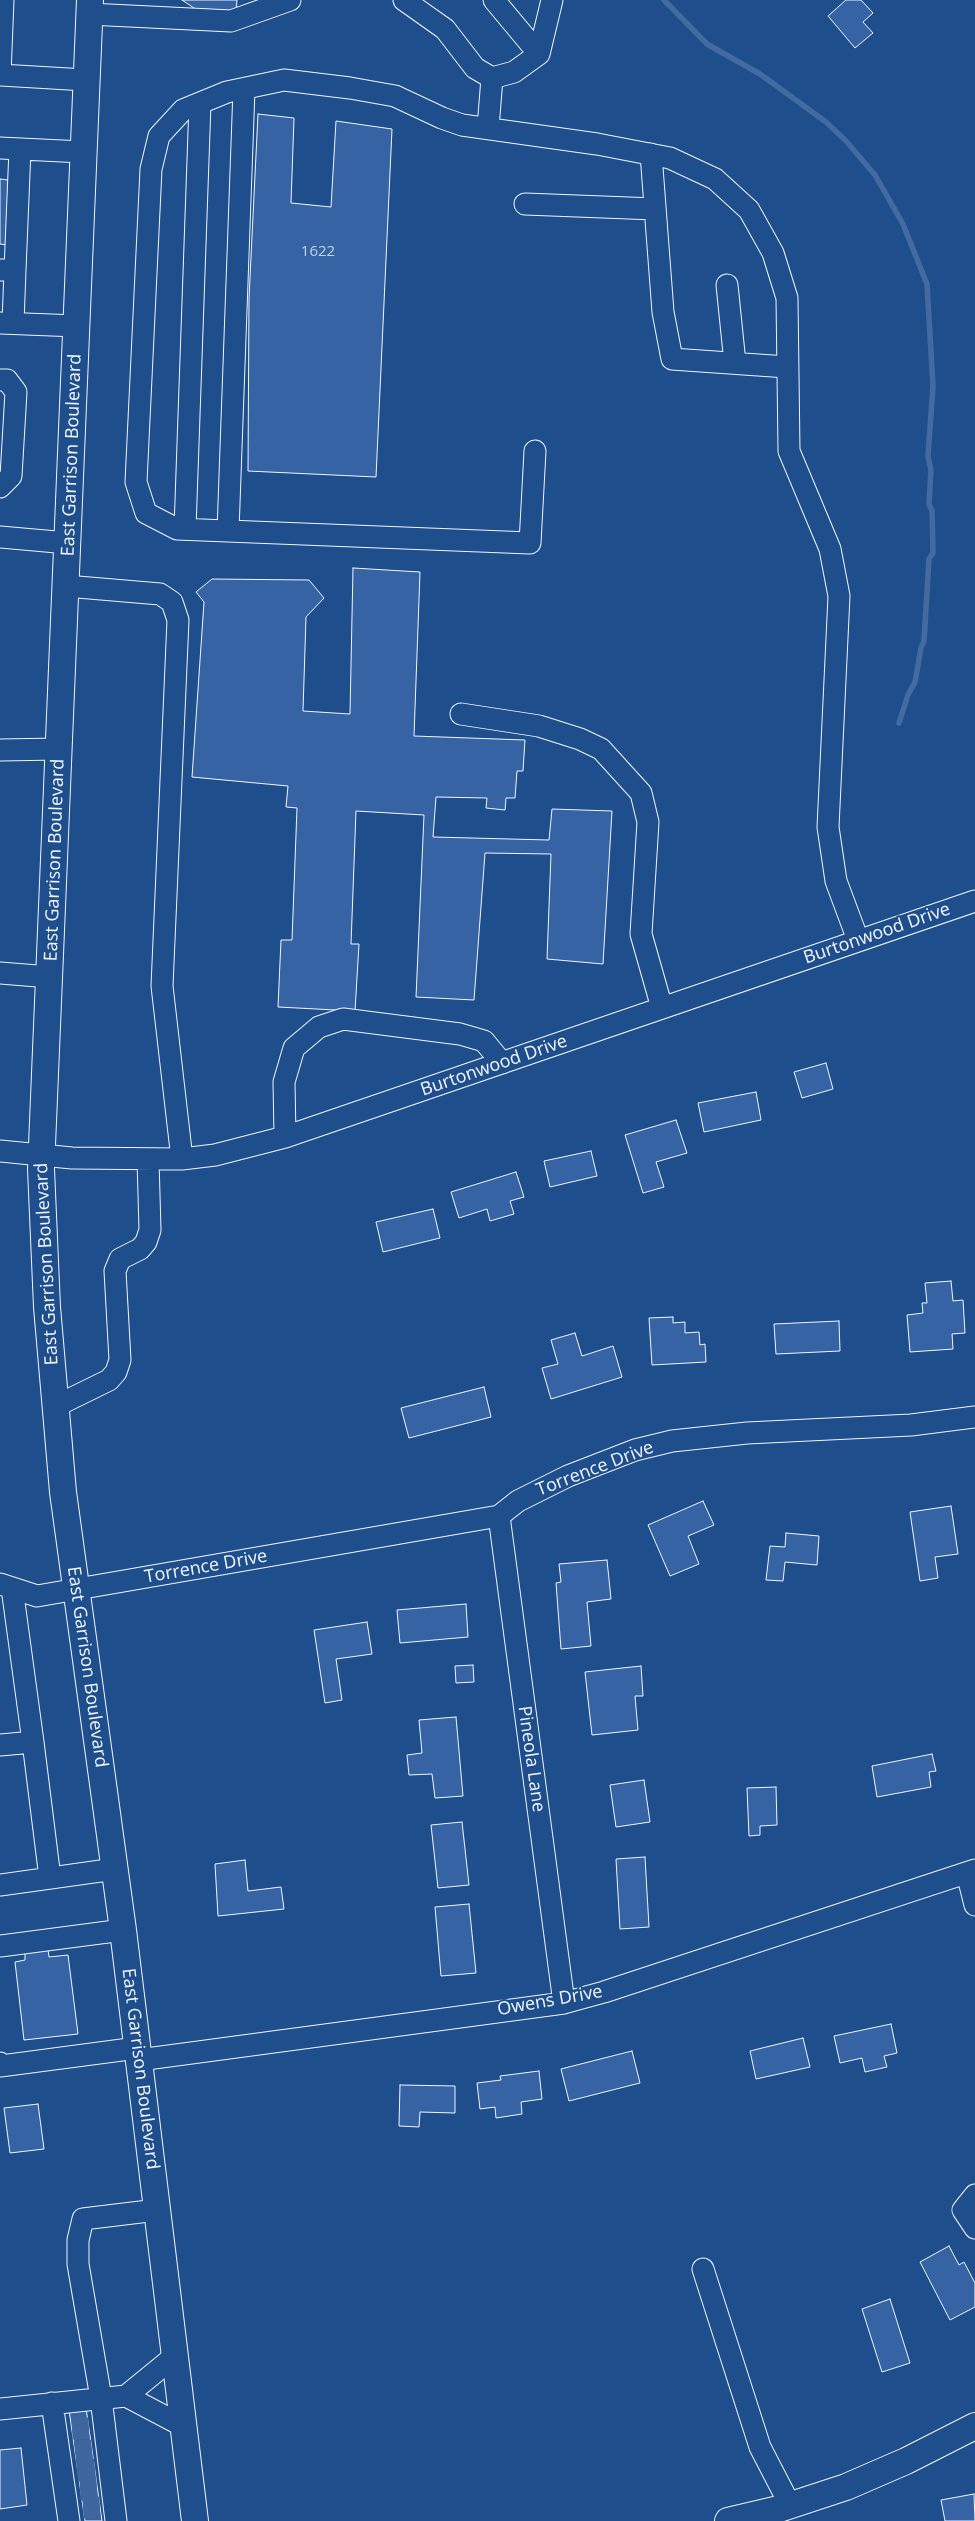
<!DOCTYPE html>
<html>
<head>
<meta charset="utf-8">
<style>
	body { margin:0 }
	canvas { display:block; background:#1f4e8c }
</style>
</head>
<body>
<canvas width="975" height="2521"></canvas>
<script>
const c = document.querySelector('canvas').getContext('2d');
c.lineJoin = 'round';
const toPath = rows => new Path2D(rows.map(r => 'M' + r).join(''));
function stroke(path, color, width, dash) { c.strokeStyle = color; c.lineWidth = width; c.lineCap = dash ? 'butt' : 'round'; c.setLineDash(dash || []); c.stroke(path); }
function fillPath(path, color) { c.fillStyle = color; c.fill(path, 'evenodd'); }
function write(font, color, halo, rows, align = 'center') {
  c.font = font + ' "Open Sans",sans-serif'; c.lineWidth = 4; c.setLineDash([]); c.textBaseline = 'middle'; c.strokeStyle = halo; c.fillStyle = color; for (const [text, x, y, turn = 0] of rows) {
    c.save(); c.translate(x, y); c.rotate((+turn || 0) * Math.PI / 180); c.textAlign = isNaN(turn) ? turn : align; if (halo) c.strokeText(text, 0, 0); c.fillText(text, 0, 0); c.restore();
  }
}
stroke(toPath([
	[664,0,707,44,760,74,826,122,846,141,875,175,903,224,927,284,933,386,928,456,931,470,929,504,932,511,933,553,929,559,924,641,921,648,915,682,908,695,899,723]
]), '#446ba0', 5.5);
const building = toPath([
	[182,0,237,0,236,12,197,10,182,0],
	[846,0,861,0,873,13,863,22,873,33,855,48,828,16,846,0],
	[258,114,294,118,291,203,331,207,336,121,392,129,376,477,248,471,249,298,258,114],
	[0,179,8,180,7,245,0,244,0,179],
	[353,568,420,572,414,736,525,740,523,771,517,771,515,798,506,798,505,810,486,808,487,798,436,797,433,837,549,840,552,809,612,811,603,964,547,959,551,854,485,853,474,1000,416,997,424,815,356,811,351,944,359,944,355,1011,278,1007,281,940,292,940,297,808,286,807,288,786,192,777,204,602,196,592,212,579,309,580,324,598,306,617,303,711,350,714,353,568],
	[826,1063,833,1089,802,1098,794,1072,826,1063],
	[756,1092,761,1120,704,1132,698,1103,756,1092],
	[676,1120,687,1153,656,1162,664,1187,643,1193,625,1135,676,1120],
	[591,1151,597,1176,550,1187,544,1161,591,1151],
	[516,1172,524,1197,510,1201,514,1214,490,1221,487,1209,459,1218,451,1192,516,1172],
	[433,1209,440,1238,383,1252,376,1222,433,1209],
	[951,1281,953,1301,963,1300,965,1333,952,1334,953,1349,910,1352,907,1315,923,1313,922,1303,927,1303,925,1283,951,1281],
	[673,1317,673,1323,685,1322,685,1333,699,1332,700,1345,705,1344,706,1362,652,1365,649,1318,673,1317],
	[839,1321,840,1351,776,1354,774,1324,839,1321],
	[575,1333,582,1356,613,1346,622,1377,551,1399,542,1368,558,1364,551,1340,575,1333],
	[484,1387,491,1417,409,1438,401,1408,484,1387],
	[703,1501,714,1525,688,1536,699,1564,670,1576,648,1525,703,1501],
	[951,1506,958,1554,935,1557,938,1578,920,1581,910,1512,951,1506],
	[786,1533,819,1536,817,1565,785,1562,783,1581,766,1580,770,1546,785,1547,786,1533],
	[607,1560,611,1599,587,1602,591,1646,561,1649,556,1583,561,1582,559,1564,607,1560],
	[466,1604,468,1637,400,1643,397,1610,466,1604],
	[367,1622,372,1654,336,1659,342,1700,325,1703,314,1630,367,1622],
	[473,1665,474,1682,456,1683,455,1666,473,1665],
	[641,1666,643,1696,635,1696,638,1730,592,1735,585,1672,641,1666],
	[456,1717,463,1796,435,1798,432,1774,409,1775,407,1755,422,1753,419,1720,456,1717],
	[932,1754,936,1771,929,1772,931,1787,877,1797,872,1766,932,1754],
	[644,1780,650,1822,616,1827,610,1785,644,1780],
	[776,1787,777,1825,760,1826,760,1835,749,1836,747,1788,776,1787],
	[462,1822,469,1885,438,1888,431,1825,462,1822],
	[645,1857,649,1927,620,1929,616,1859,645,1857],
	[245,1860,248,1891,281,1887,284,1909,218,1916,215,1864,245,1860],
	[469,1904,476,1973,441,1976,435,1907,469,1904],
	[48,1949,49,1957,68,1955,78,2034,24,2040,15,1962,25,1960,25,1952,48,1949],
	[891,2024,897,2053,884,2056,887,2067,865,2072,862,2058,840,2063,834,2036,891,2024],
	[803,2038,810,2067,756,2079,750,2051,803,2038],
	[632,2051,640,2083,569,2101,561,2069,632,2051],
	[539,2071,542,2099,521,2102,522,2114,496,2118,495,2107,480,2109,477,2083,501,2080,500,2076,539,2071],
	[400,2085,455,2086,455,2113,420,2112,419,2127,399,2126,400,2085],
	[38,2104,44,2149,10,2153,4,2108,38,2104],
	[949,2246,959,2265,964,2262,975,2283,975,2307,950,2320,920,2262,949,2246],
	[890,2299,910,2363,882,2372,862,2309,890,2299],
	[86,2408,92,2450,102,2521,85,2521,69,2410,86,2408],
	[21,2448,27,2505,0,2509,0,2450,21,2448],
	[974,2494,975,2521,945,2521,941,2500,974,2494]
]);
fillPath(building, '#3563a3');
stroke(building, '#f2f6ff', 1);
stroke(toPath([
	[72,2429,89,2428],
	[75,2452,92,2450],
	[77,2471,95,2469],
	[80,2490,97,2489],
	[83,2508,100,2507]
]), '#3f679d', 21, [21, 11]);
const minor = toPath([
	[404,0,445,29,475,68,492,78,514,72,539,54,552,0],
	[494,0,539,54],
	[89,14,231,21,290,0],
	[0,75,86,80],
	[0,75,3,0],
	[488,128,492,78],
	[0,148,83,152],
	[651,154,663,312,672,359,787,367],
	[525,204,655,209],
	[0,270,15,270,20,149],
	[727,285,735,363],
	[0,323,77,326],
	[13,323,15,270],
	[0,380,7,380,16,392,11,476,0,487],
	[535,451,530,543,177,529,146,513,136,482,151,169,159,136,183,110,227,92,284,80,350,88,395,96,442,118,462,125,597,144,670,158,715,179,749,210,773,253,787,298,789,451,830,549,839,596,828,827,836,881,858,940],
	[185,529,200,103],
	[228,531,244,89],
	[0,537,68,543],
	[66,586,160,594,172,602,178,620,162,986,182,1159],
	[461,714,539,726,580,739,601,749,641,793,648,822,641,934,662,1008],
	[0,750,59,749],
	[0,973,50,977],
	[285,1137,284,1082,294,1048,319,1027,343,1019,460,1034,484,1041,502,1063],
	[0,1151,72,1158,182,1159,215,1155,285,1137,975,901],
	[56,1406,109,1380,116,1372,120,1360,115,1271,120,1259,140,1249,146,1242,150,1230,148,1160],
	[499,1516,564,2003],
	[0,1584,37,1596,499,1516,518,1501,568,1476,635,1450,672,1441,747,1433,911,1425,975,1417],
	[33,1742,50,1878],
	[0,1745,33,1742,12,1588],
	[967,1873,975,1905],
	[0,1885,115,1869],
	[0,1946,123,1930],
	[139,2060,564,2003,604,1992,975,1870],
	[0,2063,0,2066,137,2048],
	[975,2195,963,2210,975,2228],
	[703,2269,760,2447,790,2505],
	[126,2396,175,2356],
	[52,2403,69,2521],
	[0,2409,126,2396,183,2426],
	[116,2521,101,2398,78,2264,78,2240,83,2219,157,2210]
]);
const major = toPath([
	[90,0,41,1169,47,1307,63,1492,123,1930,195,2521],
	[728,2521,779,2509,846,2487,906,2461,975,2426]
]);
stroke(minor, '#f2f6ff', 23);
stroke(major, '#f2f6ff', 28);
stroke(minor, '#1f4e8c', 21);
stroke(major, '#1f4e8c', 26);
write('15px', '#c3d1e8', null, [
	["1622",318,252]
]);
write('18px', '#f2f6ff', '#1f4e8c', [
	["East Garrison Boulevard",72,455,-88],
	["East Garrison Boulevard",55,860,-88],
	["Burtonwood Drive",877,934,-19],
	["Burtonwood Drive",494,1066,-19],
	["East Garrison Boulevard",47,1264,-93],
	["Torrence Drive",595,1469,-21],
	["Torrence Drive",206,1567,-10],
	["East Garrison Boulevard",87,1667,82],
	["Pineola Lane",531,1759,82],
	["Owens Drive",550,2001,-10],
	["East Garrison Boulevard",140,2069,83]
]);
</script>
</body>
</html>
